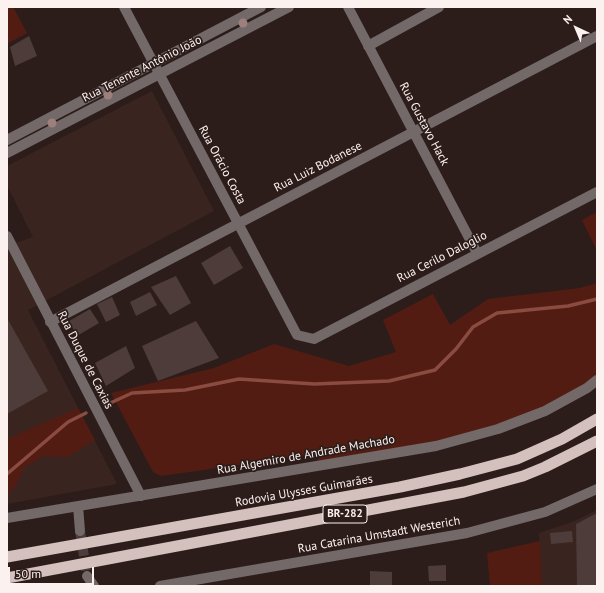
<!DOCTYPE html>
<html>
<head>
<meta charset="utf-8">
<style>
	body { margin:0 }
	#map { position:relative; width:604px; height:593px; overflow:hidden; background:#2c1d1b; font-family:"PT Sans",sans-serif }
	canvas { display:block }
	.frame { position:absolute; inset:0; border:8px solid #fbf1ee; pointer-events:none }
	.north { position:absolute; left:556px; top:8px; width:40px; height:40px; -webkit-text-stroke:3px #2c1d1b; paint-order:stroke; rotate:316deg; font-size:11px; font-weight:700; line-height:16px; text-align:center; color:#fbf1ee }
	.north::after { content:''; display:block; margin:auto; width:14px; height:18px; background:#fbf1ee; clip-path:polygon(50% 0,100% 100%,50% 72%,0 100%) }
	.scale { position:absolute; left:8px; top:567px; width:86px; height:18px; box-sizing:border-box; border:2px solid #fbf1ee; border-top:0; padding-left:5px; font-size:12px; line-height:14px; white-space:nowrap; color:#fbf1ee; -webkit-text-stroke:3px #2c1d1b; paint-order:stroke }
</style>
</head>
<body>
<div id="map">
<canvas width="604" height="593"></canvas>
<div class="frame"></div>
<div class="north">N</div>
<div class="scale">50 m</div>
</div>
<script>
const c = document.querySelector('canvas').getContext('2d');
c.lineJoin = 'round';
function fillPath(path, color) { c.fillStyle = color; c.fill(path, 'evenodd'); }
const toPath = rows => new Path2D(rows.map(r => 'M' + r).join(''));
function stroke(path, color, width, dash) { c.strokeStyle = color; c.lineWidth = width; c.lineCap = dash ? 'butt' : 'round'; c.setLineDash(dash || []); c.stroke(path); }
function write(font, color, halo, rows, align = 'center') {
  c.font = font + ' "PT Sans",sans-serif'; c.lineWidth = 3.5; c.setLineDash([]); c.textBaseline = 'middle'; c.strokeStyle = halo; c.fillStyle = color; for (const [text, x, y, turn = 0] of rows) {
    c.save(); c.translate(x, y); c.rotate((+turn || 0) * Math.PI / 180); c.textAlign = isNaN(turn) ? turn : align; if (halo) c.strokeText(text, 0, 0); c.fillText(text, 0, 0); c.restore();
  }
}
fillPath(toPath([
	[152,91,214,211,28,310,117,484,7,504,7,246,33,237,7,185,7,166],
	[597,510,597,586,540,586,539,533,572,522]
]), '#39241f');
fillPath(toPath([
	[7,7,13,7,27,33,7,44],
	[597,212,597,251,582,220],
	[597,283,597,376,544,409,435,445,315,465,322,453,161,476,153,472,111,393,214,368,274,344,349,366,396,352,383,320,433,294,450,325,488,299,580,288],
	[78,408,95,440,68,457,44,456,24,468,15,487,7,495,7,439],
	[540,541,542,586,490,586,487,553]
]), '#531c13');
stroke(toPath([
	[106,405,132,393,185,390,239,379,314,384,389,381,435,370,456,349,473,327,497,313,568,306,597,299],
	[7,474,68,422,86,413]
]), '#8a4b40', 3.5);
fillPath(toPath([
	[29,36,37,56,15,66,10,47],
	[230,246,243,268,214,285,201,263],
	[176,276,191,303,170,315,151,287],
	[150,292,157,305,136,316,130,302],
	[112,297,120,315,106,322,97,304],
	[90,309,99,323,77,336,69,321],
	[7,318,48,391,7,414],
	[196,321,219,358,158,381,142,346],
	[126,346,135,368,106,386,95,363],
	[597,513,597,586,577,586,576,524],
	[572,531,573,542,551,544,550,533],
	[446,565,446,581,429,581,428,566],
	[370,571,392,572,392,586,370,586]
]), '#4d3c39');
stroke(toPath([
	[80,531,87,576]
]), '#4b3d3b', 10, [10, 5]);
stroke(toPath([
	[124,7,297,335,314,339,597,192],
	[348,7,477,253],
	[368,46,439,7],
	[7,140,261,7],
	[7,153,289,7],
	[50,322,597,36]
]), '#726968', 10);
stroke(toPath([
	[7,236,141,496],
	[78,506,80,531],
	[7,518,436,446,498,429,545,411,587,388,597,380],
	[87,576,94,586],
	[160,586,467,533,545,512,597,489]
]), '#726968', 10);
stroke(toPath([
	[7,557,400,487,460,474,517,459,562,439,597,419],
	[7,578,464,492,523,476,545,467,597,441]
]), '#d4c0bd', 11);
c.fillStyle = '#9d807b';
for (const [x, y] of [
	[243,23],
	[108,95],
	[52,123]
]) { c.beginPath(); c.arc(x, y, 4.5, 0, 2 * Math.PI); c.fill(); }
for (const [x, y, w] of [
	[345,514,44]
]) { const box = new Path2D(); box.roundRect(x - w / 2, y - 9, w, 18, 3); c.fillStyle = '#2c1d1b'; c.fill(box); stroke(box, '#fbf1ee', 1); }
write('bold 11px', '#fbf1ee', null, [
	["BR-282",345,514]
]);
write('12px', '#fbf1ee', '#2c1d1b', [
	["Rua Tenente Antônio João",142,69,-27],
	["Rua Gustavo Hack",424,124,62],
	["Rua Orácio Costa",222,165,62],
	["Rua Luiz Bodanese",318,167,-27],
	["Rua Cerilo Daloglio",442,257,-27],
	["Rua Duque de Caxias",85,360,63],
	["Rua Algemiro de Andrade Machado",306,455,-10],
	["Rodovia Ulysses Guimarães",304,491,-10],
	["Rua Catarina Umstadt Westerich",379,535,-10]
]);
</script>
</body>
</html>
